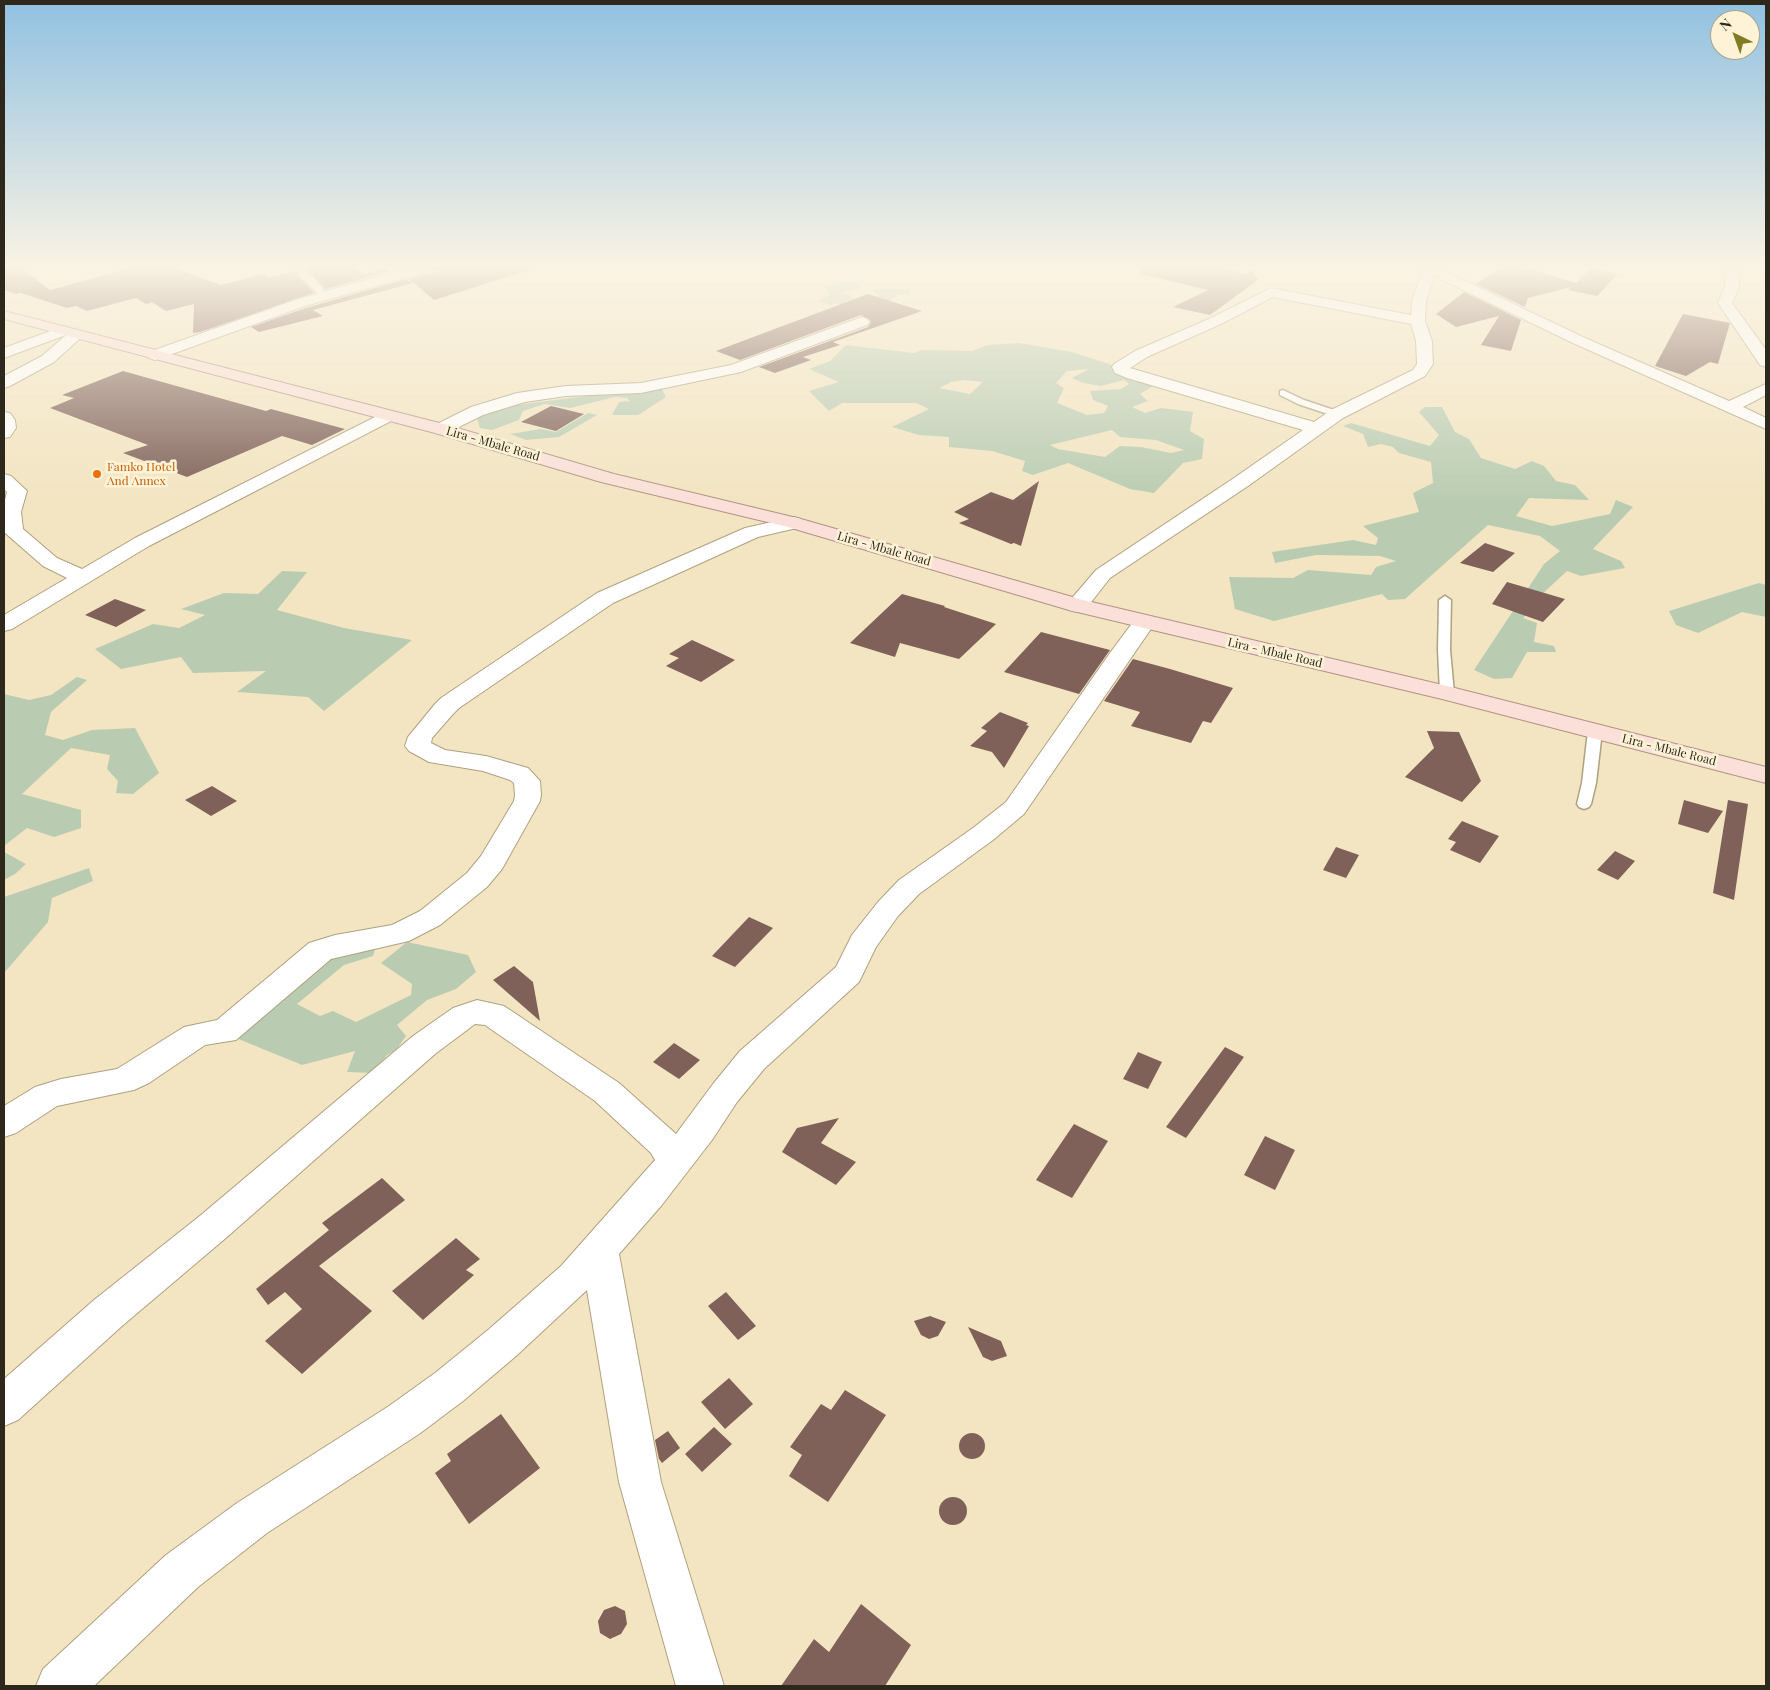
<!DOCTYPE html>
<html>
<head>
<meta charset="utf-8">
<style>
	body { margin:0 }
	#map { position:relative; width:1770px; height:1690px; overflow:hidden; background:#f3e5c2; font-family:"Playfair Display",serif }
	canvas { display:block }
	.frame { position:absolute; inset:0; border:5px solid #2d281b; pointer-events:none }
	.north { position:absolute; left:1710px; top:10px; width:50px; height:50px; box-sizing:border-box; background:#fef3d7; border:1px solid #aaa28c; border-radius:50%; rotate:318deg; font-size:14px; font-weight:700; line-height:20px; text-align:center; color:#2d281b }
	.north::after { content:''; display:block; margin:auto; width:18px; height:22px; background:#817c23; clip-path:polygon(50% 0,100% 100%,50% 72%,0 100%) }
</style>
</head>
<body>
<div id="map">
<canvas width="1770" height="1690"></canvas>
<div class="frame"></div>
<div class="north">N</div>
</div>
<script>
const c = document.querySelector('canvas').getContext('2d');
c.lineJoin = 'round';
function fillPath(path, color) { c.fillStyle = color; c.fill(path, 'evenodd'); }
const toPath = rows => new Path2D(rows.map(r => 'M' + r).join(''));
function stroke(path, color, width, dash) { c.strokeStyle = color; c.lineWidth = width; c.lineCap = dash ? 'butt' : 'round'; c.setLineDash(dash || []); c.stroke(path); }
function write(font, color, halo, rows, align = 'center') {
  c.font = font + ' "Playfair Display",serif'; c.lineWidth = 5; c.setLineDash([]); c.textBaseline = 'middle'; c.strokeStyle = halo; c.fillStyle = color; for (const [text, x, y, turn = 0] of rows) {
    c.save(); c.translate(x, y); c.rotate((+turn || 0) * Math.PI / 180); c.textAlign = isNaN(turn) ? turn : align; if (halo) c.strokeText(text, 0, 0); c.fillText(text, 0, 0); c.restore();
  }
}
fillPath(toPath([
	[838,283,860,283,861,288,841,293,849,295,857,302,867,302,879,295,871,291,876,289,911,289,909,294,897,295,878,311,853,308,837,303,830,305,817,301,831,294,825,287],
	[1019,343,1072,352,1162,381,1140,394,1148,401,1132,407,1145,413,1161,408,1193,412,1190,431,1204,439,1202,459,1183,463,1154,493,1130,489,1068,463,1033,475,1022,471,1025,461,992,451,949,447,949,437,919,435,892,427,929,409,916,403,842,403,829,411,809,391,839,382,809,369,830,361,846,345,914,353,922,350,972,351,987,345],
	[1089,369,1072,378,1083,383,1101,386,1124,380,1129,384,1121,389,1090,391,1093,400,1108,406,1104,413,1087,415,1057,403,1064,388,1056,383,1067,371],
	[964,380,983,382,970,394,939,388,951,382],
	[1112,430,1120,437,1156,440,1184,450,1171,453,1141,447,1120,446,1105,457,1058,449,1050,445],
	[662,389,666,397,638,415,612,415,619,402,630,401,627,398,615,397,570,408,545,404,523,411,519,420,492,430,480,428,476,416,484,411,506,409,516,405,625,391],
	[1425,407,1442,407,1455,432,1469,439,1481,458,1515,469,1532,461,1544,466,1556,481,1575,485,1589,500,1529,498,1516,516,1552,526,1610,514,1616,500,1633,507,1593,549,1621,561,1625,568,1581,576,1567,571,1539,597,1534,607,1523,618,1537,623,1534,642,1554,646,1556,652,1527,652,1512,678,1494,679,1474,670,1544,564,1560,551,1540,536,1488,525,1405,599,1388,600,1382,594,1274,621,1235,609,1229,577,1293,578,1308,570,1371,575,1376,567,1396,561,1380,556,1316,555,1275,563,1272,552,1353,540,1376,545,1378,538,1363,526,1419,512,1413,493,1433,483,1431,462,1399,453,1393,447,1381,444,1368,447,1363,434,1343,426,1351,423,1430,446,1439,435,1419,412],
	[588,413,597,415,559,437,526,440,510,434,541,429,556,432],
	[282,571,307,572,277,610,344,628,412,640,324,711,308,697,237,692,266,671,193,673,181,657,121,669,95,649,153,624,179,628,205,615,181,609,224,593,258,594],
	[1759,583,1766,585,1766,617,1742,612,1698,633,1676,625,1669,611],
	[77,677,87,680,51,712,45,735,63,740,92,730,135,728,159,773,133,794,116,793,118,781,107,769,110,755,71,748,22,794,81,810,81,828,54,837,27,828,4,846,4,694,29,700,51,695],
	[4,852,26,864,15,874,4,880],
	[89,868,93,881,52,898,48,922,4,973,4,897],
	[407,942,468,955,476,972,456,989,427,1000,397,1025,406,1036,396,1050,387,1055,374,1073,347,1072,355,1051,302,1065,236,1038,329,952,376,945,373,956,344,965,297,1004,320,1016,333,1011,356,1022,411,995,412,984,381,963]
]), '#b9ccb2');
fillPath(toPath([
	[4,265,18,265,50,290,141,265,167,265,221,285,263,274,268,277,296,271,297,275,314,293,200,332,193,333,194,304,166,311,152,302,146,304,136,298,87,311,76,306,67,308,21,293,16,294,4,290],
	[322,265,350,265,363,274,384,269,389,271,326,289,306,269],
	[443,265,528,265,529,270,434,300,409,279,440,270],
	[1142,265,1216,265,1243,274,1252,270,1258,280,1210,315,1173,307,1208,290,1141,274],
	[1505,265,1529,269,1576,283,1590,269,1618,274,1597,296,1568,290,1571,287,1528,298,1525,307,1476,284],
	[406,279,413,283,313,310,323,316,259,332,251,327,306,308],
	[1464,292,1521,320,1511,351,1481,345,1499,316,1456,327,1436,314],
	[868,294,922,311,833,342,840,345,803,357,811,360,775,373,759,367,868,327,871,321,861,315,740,360,716,351],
	[1683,314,1730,323,1718,364,1710,362,1686,376,1655,366],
	[123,371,266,411,271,409,345,429,312,445,282,436,187,477,123,453,148,445,50,408,74,398,62,395],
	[551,406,584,414,556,431,521,422],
	[1039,481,1021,546,1014,543,1011,544,959,523,969,519,954,512,991,492,1013,500],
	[1485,543,1515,553,1493,572,1460,563],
	[1507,582,1565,599,1543,622,1492,604],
	[902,594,945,606,944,607,996,624,959,659,900,643,895,657,850,643],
	[115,599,146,610,116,627,85,615],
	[1041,632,1110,650,1079,694,1004,672],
	[692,640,716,651,735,660,701,682,666,666,679,658,669,654],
	[1133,659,1170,669,1233,688,1211,723,1203,721,1191,743,1131,726,1140,712,1104,701],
	[1000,712,1028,723,1026,725,1029,726,1004,768,992,752,970,746,987,731,981,728],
	[1427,731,1459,732,1481,781,1462,802,1405,777,1434,748],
	[212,786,237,801,211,816,185,800],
	[1684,800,1723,811,1708,833,1678,824],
	[1728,800,1748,804,1734,900,1713,893],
	[1462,821,1499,836,1480,863,1450,850,1456,842,1448,839],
	[1336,847,1359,855,1346,878,1323,870],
	[1615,851,1635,861,1618,880,1597,870],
	[749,917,773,928,735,967,712,956],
	[514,966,533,982,540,1021,493,980],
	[674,1043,700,1060,679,1079,653,1062],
	[1225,1047,1244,1057,1186,1138,1166,1127],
	[1138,1052,1162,1062,1148,1089,1123,1079],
	[839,1118,821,1143,856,1162,836,1185,782,1152,797,1128],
	[1074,1124,1108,1141,1072,1198,1036,1180],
	[1265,1136,1295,1150,1275,1190,1244,1175],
	[382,1178,405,1200,319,1266,372,1311,302,1374,265,1341,302,1309,285,1292,268,1305,256,1289,329,1230,322,1223],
	[456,1238,480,1259,466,1270,474,1275,423,1320,392,1291],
	[726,1292,756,1326,738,1340,708,1306],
	[930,1316,946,1322,938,1336,929,1339,921,1335,914,1321],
	[968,1327,1001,1341,1007,1356,992,1361,983,1357],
	[729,1378,753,1404,725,1429,701,1402],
	[845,1390,886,1415,828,1502,789,1476,802,1455,790,1447,821,1404,831,1410],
	[501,1414,540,1468,469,1524,435,1473,451,1461,447,1454],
	[714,1427,732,1444,702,1472,685,1454],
	[668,1431,680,1448,662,1463,659,1459,655,1440],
	'959 1446a13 13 0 1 1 26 0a13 13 0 1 1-26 0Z',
	'939 1511a14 14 0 1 1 28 0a14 14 0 1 1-28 0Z',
	[861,1604,911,1645,885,1686,781,1686,814,1639,829,1652],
	[615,1606,625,1611,627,1624,621,1634,610,1639,600,1633,598,1621,604,1610]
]), '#7f6159');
const service = toPath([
	[298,270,304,270,316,280,328,295,327,297,321,297,298,274,298,270],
	[1283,390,1304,400,1340,412,1342,414,1337,417,1298,404,1280,395,1280,391,1283,390],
	[1445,596,1451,600,1450,650,1454,693,1447,697,1440,693,1438,650,1439,600,1445,596],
	[1595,727,1602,731,1596,783,1591,804,1589,807,1584,809,1579,807,1577,804,1582,783,1588,731,1595,727]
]);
const minor = toPath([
	[418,265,441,265,439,268,305,306,161,358,155,360,149,358,147,355,149,352,295,300,418,265],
	[1414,265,1443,265,1440,269,1585,338,1729,401,1766,384,1766,395,1743,407,1766,418,1766,429,1575,344,1434,276,1426,301,1425,321,1432,341,1433,364,1425,376,1343,418,1248,486,1110,578,1085,610,1077,612,1069,610,1066,605,1096,570,1234,478,1303,430,1127,378,1115,373,1112,367,1114,364,1135,351,1211,318,1271,288,1411,315,1412,301,1422,271,1414,265],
	[1273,297,1411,324,1416,341,1417,364,1413,370,1331,410,1314,422,1130,368,1147,357,1221,324,1273,297],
	[1730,265,1737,266,1739,269,1739,287,1732,303,1766,350,1766,367,1760,365,1718,303,1725,287,1725,269,1730,265],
	[862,317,867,319,870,322,867,325,741,372,641,393,566,396,525,402,483,415,447,433,441,434,435,433,432,429,435,425,471,407,517,393,566,386,641,383,731,365,862,317],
	[64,326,69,328,71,331,82,331,85,334,54,362,10,386,4,388,4,376,42,356,66,335,4,358,4,348,64,326],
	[387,411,393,412,396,416,393,420,149,546,12,629,4,631,4,615,67,578,43,566,4,532,4,504,7,492,4,489,4,474,11,476,27,491,21,512,23,529,57,558,82,569,135,538,387,411],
	[4,412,10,413,15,420,16,428,10,437,4,438,4,412],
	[794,517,801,519,804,523,801,527,758,537,613,603,459,708,453,714,432,738,431,743,445,750,486,756,528,768,540,781,541,795,540,801,502,869,487,887,440,925,409,941,331,959,236,1040,205,1045,149,1083,134,1090,57,1106,16,1133,4,1137,4,1106,35,1087,61,1079,117,1069,184,1027,217,1020,309,943,335,935,392,925,420,911,467,873,481,856,514,801,515,795,514,783,510,780,483,771,429,762,409,751,405,746,408,737,435,704,441,698,597,593,745,528,794,517],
	[1144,616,1152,618,1155,623,1024,814,993,840,919,894,898,916,876,947,859,982,764,1069,737,1102,712,1140,661,1206,619,1254,661,1482,724,1686,676,1686,619,1482,587,1290,516,1356,463,1401,419,1434,267,1533,198,1587,94,1686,36,1686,43,1669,166,1555,237,1503,389,1406,435,1373,488,1330,561,1266,655,1160,651,1153,595,1101,485,1025,475,1024,435,1054,227,1237,122,1326,18,1420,4,1426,4,1379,94,1300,201,1215,413,1036,453,1008,477,1000,504,1006,619,1083,676,1134,713,1084,740,1051,836,967,852,935,878,902,899,880,973,828,1006,802,1110,653,1136,618,1144,616]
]);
const primary = toPath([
	[4,311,447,425,614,474,801,519,1083,600,1447,686,1766,767,1766,783,1442,699,1069,610,788,527,601,482,435,433,4,319,4,311]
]);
stroke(service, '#aea180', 3);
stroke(minor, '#aea180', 2);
stroke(primary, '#b09385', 2);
fillPath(service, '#fff');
fillPath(minor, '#fff');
fillPath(primary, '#fae0d8');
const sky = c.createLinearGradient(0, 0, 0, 502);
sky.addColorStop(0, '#91c1e1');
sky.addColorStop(0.53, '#faf3e4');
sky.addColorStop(1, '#faf3e400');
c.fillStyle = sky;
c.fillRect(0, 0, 1770, 502);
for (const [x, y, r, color] of [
	[97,474,5,"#e8710a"]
]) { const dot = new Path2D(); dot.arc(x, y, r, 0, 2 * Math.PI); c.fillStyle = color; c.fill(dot); stroke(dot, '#fef3d7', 2); }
write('12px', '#2d281b', '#fef3d7', [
	["Lira - Mbale Road",493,444,16],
	["Lira - Mbale Road",884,549,16],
	["Lira - Mbale Road",1275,653,13],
	["Lira - Mbale Road",1669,750,14]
]);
write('12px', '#c56008', '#fef3d7', [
	["Famko Hotel",107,467],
	["And Annex",107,481]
], 'left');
</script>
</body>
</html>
